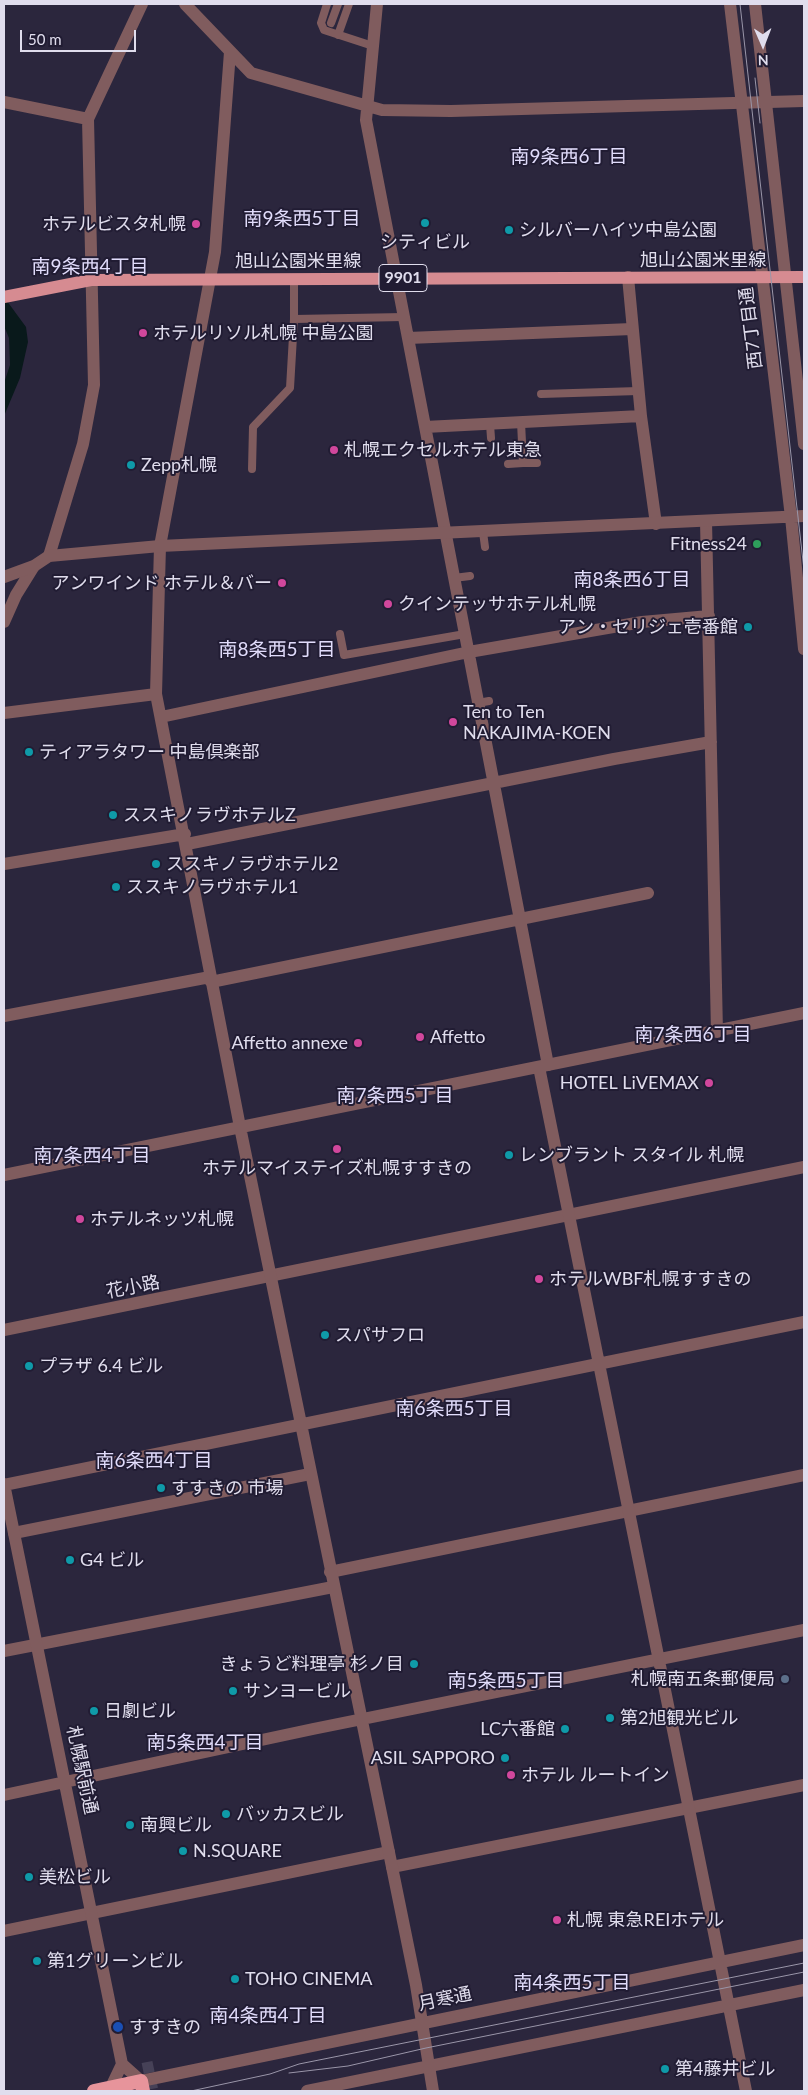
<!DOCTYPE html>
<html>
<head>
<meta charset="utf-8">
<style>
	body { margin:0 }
	#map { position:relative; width:808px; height:2095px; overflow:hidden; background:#2b263d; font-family:Lato,sans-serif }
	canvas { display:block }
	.frame { position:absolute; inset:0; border:5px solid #e0dded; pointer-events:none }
	.north { position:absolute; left:738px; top:20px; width:50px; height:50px; -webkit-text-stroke:4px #211c33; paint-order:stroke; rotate:179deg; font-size:14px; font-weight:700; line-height:20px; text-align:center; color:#e0dded }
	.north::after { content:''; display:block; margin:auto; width:18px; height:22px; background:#e0dded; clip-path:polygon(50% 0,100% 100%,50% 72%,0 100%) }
	.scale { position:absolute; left:20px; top:30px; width:116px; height:22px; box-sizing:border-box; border:2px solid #e0dded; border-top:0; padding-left:6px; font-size:15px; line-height:18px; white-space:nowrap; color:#e0dded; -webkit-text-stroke:4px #211c33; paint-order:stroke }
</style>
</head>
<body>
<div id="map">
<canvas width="808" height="2095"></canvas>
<div class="frame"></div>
<div class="north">N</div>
<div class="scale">50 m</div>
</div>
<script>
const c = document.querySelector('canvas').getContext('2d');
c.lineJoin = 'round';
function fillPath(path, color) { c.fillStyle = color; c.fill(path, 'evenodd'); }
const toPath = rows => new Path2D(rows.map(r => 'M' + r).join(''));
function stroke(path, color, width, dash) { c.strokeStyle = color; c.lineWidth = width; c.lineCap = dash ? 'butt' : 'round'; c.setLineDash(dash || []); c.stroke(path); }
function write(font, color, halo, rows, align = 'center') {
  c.font = font + ' Lato,"Noto Sans JP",sans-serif'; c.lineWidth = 4; c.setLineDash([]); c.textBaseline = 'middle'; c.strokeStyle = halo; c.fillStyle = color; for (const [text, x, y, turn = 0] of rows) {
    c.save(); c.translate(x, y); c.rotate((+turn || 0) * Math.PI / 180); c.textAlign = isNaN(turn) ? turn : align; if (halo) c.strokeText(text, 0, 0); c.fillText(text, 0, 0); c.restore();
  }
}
fillPath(toPath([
	[4,297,26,327,28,342,20,378,4,416,4,383,10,365,9,338,4,326]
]), '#09191b');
stroke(toPath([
	[147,2062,153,2091]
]), '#464157', 11, [11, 5.5]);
stroke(toPath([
	[327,4,321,23,324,30,373,46],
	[331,23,338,4],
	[338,35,349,4],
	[294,279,294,319,404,317],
	[541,394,638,391],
	[490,424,491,438],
	[523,463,537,463],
	[508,464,523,463,521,422],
	[252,469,253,427,290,388,294,319],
	[483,532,485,547],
	[454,578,470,576],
	[340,634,344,655,465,634],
	[478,703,489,701]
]), '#805c5e', 8);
stroke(toPath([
	[185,4,251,73,382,110,451,111,804,101],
	[377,4,366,120,548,1065],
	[230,52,215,252,160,546,156,694,240,1127],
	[4,102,88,119],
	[628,277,641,416,656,524],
	[408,338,632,329],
	[425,427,641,416],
	[706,521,717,1032],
	[49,556,83,444,94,385,88,119,142,4],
	[4,622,16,595,34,566],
	[4,713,156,694],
	[161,717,469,652,642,622,709,616],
	[187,844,614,759,711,742],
	[4,864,185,834],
	[211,982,648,893],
	[4,1016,210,977],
	[4,1330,804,1167],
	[14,1533,310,1474],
	[330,1572,804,1475],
	[4,1651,333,1587],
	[392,1867,804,1785],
	[4,1931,389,1852]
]), '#805c5e', 12);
stroke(toPath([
	[730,4,791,517,804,649],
	[755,4,804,444],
	[4,577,34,566,49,556,160,546,804,516],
	[539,1067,746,2091],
	[240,1127,392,1867,416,1985,433,2091],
	[4,1175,804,1013],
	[4,1484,122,2064,141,2081,804,1945],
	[4,1485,804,1322],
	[4,1795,313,1729,804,1630],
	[112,2091,111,2087,122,2064],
	[307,2091,804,1990]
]), '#805c5e', 12);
stroke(toPath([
	[4,297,91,280,804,277]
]), '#d68b91', 12);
stroke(toPath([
	[94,2091,141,2081,143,2091]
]), '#e7949b', 14);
stroke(toPath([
	[740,4,804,570],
	[755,78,760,123],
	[289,2073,348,2066,426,2048,804,1972],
	[191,2091,270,2074,299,2064,804,1963]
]), '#9a96a9', 1);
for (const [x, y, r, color] of [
	[425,223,5,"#0f9aa8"],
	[196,224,5,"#d1479c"],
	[509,230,5,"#0f9aa8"],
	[143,333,5,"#d1479c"],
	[334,450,5,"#d1479c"],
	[131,465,5,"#0f9aa8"],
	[757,544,5,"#2e9e5b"],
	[282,583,5,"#d1479c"],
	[388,604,5,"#d1479c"],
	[748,627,5,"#0f9aa8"],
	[453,722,5,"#d1479c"],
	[29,752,5,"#0f9aa8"],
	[113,815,5,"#0f9aa8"],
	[156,864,5,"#0f9aa8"],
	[116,887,5,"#0f9aa8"],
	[420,1037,5,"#d1479c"],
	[358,1043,5,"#d1479c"],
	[709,1083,5,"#d1479c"],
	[337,1149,5,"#d1479c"],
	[509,1155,5,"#0f9aa8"],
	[80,1219,5,"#d1479c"],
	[539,1279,5,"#d1479c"],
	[325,1335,5,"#0f9aa8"],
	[29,1366,5,"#0f9aa8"],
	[161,1488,5,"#0f9aa8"],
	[70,1560,5,"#0f9aa8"],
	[414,1664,5,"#0f9aa8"],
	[785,1679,5,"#5c6f8a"],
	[233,1691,5,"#0f9aa8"],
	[94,1711,5,"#0f9aa8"],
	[610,1718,5,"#0f9aa8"],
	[565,1729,5,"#0f9aa8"],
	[505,1758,5,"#0f9aa8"],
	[511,1775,5,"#d1479c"],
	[226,1814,5,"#0f9aa8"],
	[130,1825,5,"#0f9aa8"],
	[183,1851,5,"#0f9aa8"],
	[29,1877,5,"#0f9aa8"],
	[557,1920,5,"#d1479c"],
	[37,1961,5,"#0f9aa8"],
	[235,1979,5,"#0f9aa8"],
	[118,2027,6,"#1a4fb4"],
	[665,2069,5,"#0f9aa8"]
]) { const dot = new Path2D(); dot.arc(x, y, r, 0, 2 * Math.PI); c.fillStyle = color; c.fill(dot); stroke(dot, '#211c33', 2); }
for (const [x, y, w] of [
	[403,278,48]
]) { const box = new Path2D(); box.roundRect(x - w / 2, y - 13.5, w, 27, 4); c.fillStyle = '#211c33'; c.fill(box); stroke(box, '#e0dded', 1); }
write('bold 16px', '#e0dded', null, [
	["9901",403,278]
]);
write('18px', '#e0dded', '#211c33', [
	["ホテルビスタ札幌",186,224,"right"],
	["シルバーハイツ中島公園",519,230],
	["シティビル",425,242,"center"],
	["ホテルリソル札幌 中島公園",153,333],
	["札幌エクセルホテル東急",344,450],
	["Zepp札幌",141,465],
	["Fitness24",747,544,"right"],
	["アンワインド ホテル＆バー",272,583,"right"],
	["クインテッサホテル札幌",398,604],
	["アン・セリジェ壱番館",738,627,"right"],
	["Ten to Ten",463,712],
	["NAKAJIMA-KOEN",463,733],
	["ティアラタワー 中島倶楽部",39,752],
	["ススキノラヴホテルZ",123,815],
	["ススキノラヴホテル2",166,864],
	["ススキノラヴホテル1",126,887],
	["Affetto",430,1037],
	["Affetto annexe",348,1043,"right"],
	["HOTEL LiVEMAX",699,1083,"right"],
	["レンブラント スタイル 札幌",519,1155],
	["ホテルマイステイズ札幌すすきの",337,1168,"center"],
	["ホテルネッツ札幌",90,1219],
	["ホテルWBF札幌すすきの",549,1279],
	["スパサフロ",335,1335],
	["プラザ 6.4 ビル",39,1366],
	["すすきの 市場",171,1488],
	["G4 ビル",80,1560],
	["きょうど料理亭 杉ノ目",404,1664,"right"],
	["札幌南五条郵便局",775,1679,"right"],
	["サンヨービル",243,1691],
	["日劇ビル",104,1711],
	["第2旭観光ビル",620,1718],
	["LC六番館",555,1729,"right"],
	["ASIL SAPPORO",495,1758,"right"],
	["ホテル ルートイン",521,1775],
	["バッカスビル",236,1814],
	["南興ビル",140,1825],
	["N.SQUARE",193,1851],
	["美松ビル",39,1877],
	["札幌 東急REIホテル",567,1920],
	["第1グリーンビル",47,1961],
	["TOHO CINEMA",245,1979],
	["すすきの",129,2027],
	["第4藤井ビル",675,2069]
], 'left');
write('18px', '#e0dded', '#211c33', [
	["旭山公園米里線",703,260],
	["旭山公園米里線",298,261],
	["西7丁目通",751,328,-97],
	["花小路",133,1287,-11],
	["札幌駅前通",82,1770,78],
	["月寒通",445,1999,-12]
]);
write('19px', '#e1dcfb', '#211c33', [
	["南9条西6丁目",569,157],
	["南9条西5丁目",302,219],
	["南9条西4丁目",90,267],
	["南8条西6丁目",632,580],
	["南8条西5丁目",277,650],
	["南7条西6丁目",693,1035],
	["南7条西5丁目",395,1096],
	["南7条西4丁目",92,1156],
	["南6条西5丁目",454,1409],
	["南6条西4丁目",154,1461],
	["南5条西5丁目",506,1681],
	["南5条西4丁目",205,1743],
	["南4条西5丁目",572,1983],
	["南4条西4丁目",268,2016]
]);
</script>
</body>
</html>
